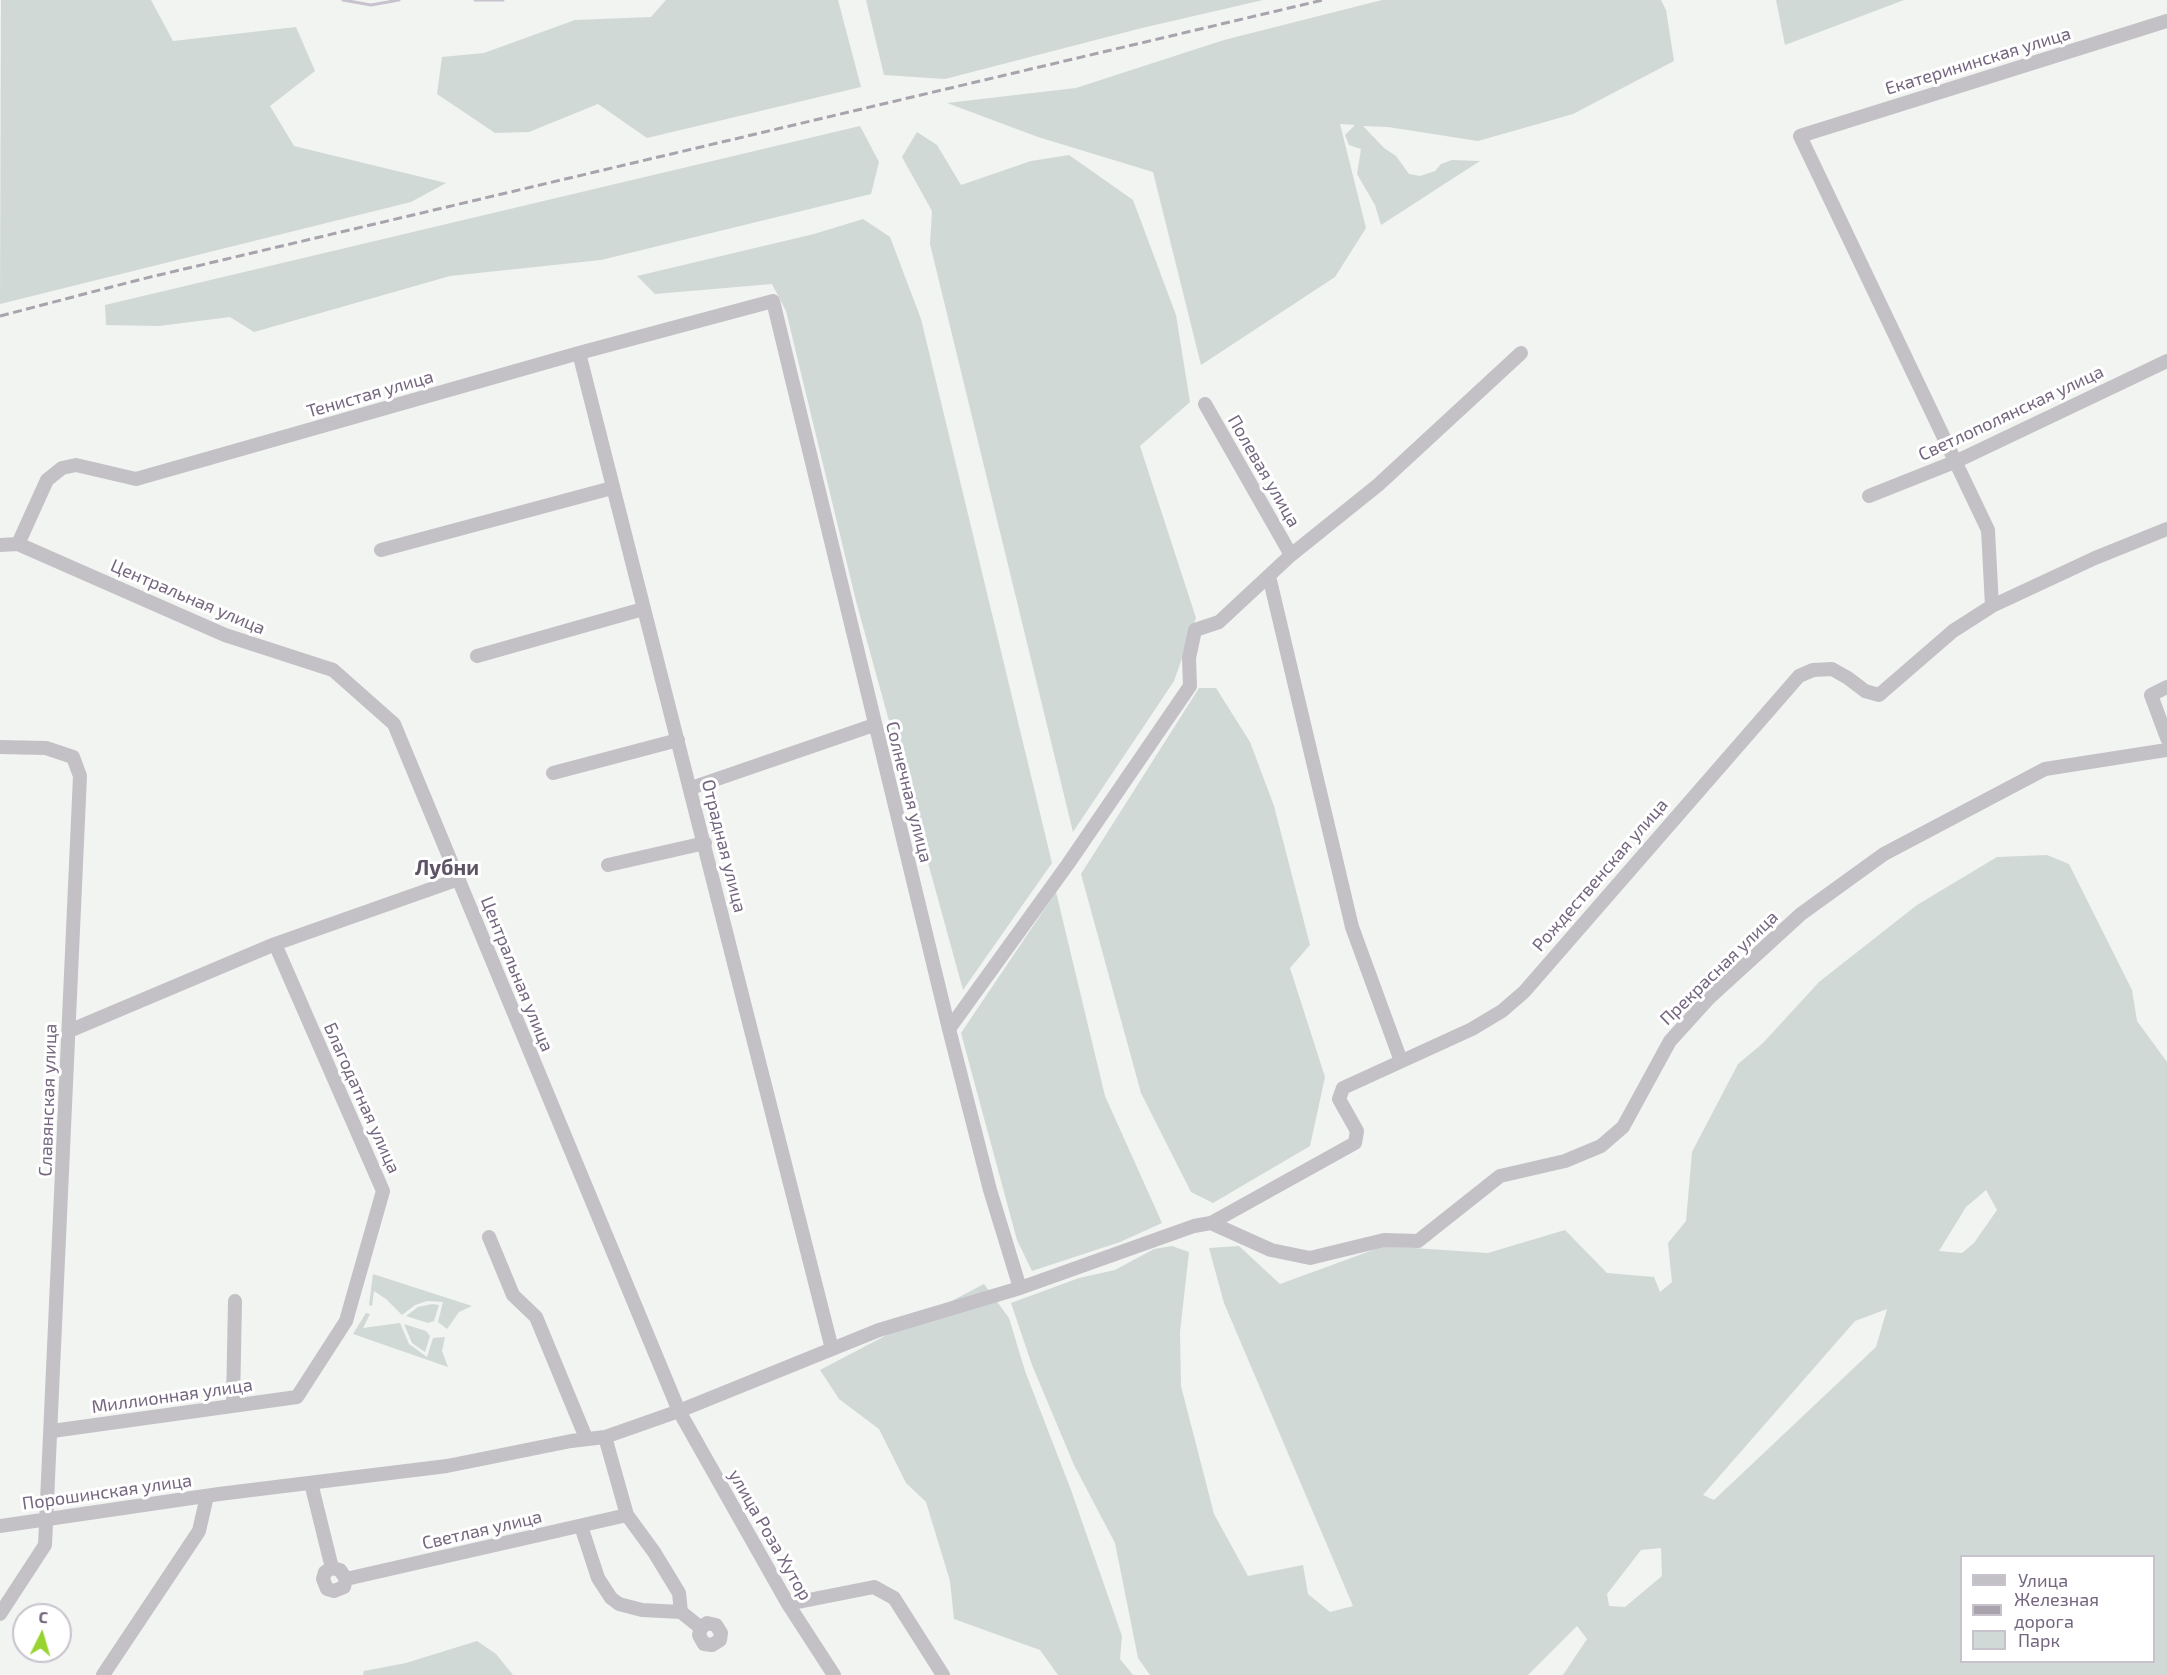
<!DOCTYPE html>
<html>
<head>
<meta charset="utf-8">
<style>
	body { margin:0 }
	#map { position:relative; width:2167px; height:1675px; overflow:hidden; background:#f1f4f1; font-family:"Exo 2",sans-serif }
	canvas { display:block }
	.legend { position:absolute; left:1960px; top:1555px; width:195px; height:108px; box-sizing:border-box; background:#fff; border:2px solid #c7c2cc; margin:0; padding:8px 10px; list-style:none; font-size:18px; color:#74667f }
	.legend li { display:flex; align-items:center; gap:12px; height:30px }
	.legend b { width:30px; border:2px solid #c7c2cc }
	.north { position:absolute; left:12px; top:1603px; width:60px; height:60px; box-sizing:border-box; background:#fff; border:2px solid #c7c2cc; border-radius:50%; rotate:5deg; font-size:16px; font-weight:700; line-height:24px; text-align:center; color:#74667f }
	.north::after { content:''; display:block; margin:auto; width:21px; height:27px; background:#98d431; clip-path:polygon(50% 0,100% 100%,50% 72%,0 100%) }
</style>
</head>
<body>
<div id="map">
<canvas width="2167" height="1675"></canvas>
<ul class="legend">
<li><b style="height:8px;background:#c3c0c6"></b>Улица</li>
<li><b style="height:8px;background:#a8a3ac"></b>Железная дорога</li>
<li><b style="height:16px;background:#d0d9d6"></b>Парк</li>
</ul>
<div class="north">С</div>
</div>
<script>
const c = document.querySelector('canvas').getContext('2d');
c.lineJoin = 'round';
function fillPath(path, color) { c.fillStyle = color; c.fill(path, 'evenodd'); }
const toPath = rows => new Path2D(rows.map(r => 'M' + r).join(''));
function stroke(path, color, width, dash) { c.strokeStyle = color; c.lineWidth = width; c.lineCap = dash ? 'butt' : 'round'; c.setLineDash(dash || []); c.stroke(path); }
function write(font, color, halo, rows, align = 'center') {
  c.font = font + ' "Exo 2",sans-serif'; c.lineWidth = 6; c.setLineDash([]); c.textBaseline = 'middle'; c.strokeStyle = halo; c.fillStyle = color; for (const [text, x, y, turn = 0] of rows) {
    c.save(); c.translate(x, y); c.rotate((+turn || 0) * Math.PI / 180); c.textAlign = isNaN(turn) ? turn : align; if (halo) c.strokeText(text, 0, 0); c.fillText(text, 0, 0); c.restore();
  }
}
fillPath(toPath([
	[1,0,151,0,173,41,296,27,315,71,270,106,294,146,446,183,411,202,0,304],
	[666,0,838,0,861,87,647,138,598,104,529,132,495,133,437,94,442,57,484,53,575,20,651,17],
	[866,0,1263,0,1142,28,945,79,884,75],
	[1382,0,1661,0,1666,10,1674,61,1573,114,1478,141,1388,127,1363,126,1384,148,1396,156,1409,174,1420,176,1435,171,1441,164,1452,160,1480,161,1381,225,1375,205,1357,174,1361,149,1349,145,1345,135,1355,125,1340,124,1366,228,1335,277,1201,365,1153,172,1038,137,947,103,1076,88,1224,40],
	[1776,0,1904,0,1785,45],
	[860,126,879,162,871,194,601,260,450,276,254,332,230,317,159,326,106,325,105,305],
	[917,132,937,145,961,185,1031,161,1069,155,1133,200,1176,315,1190,402,1140,446,1196,618,1174,681,1073,832,930,244,932,211,902,157],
	[863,219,890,237,921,319,1052,863,963,990,856,601,786,311,772,284,655,294,637,276,814,234],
	[1199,688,1216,688,1250,742,1274,806,1310,945,1290,968,1325,1077,1310,1146,1213,1203,1191,1192,1141,1093,1081,874],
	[2047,855,2069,864,2132,990,2137,1021,2167,1062,2167,1675,1563,1675,1587,1639,1577,1626,1528,1675,1150,1675,1138,1658,1115,1543,1074,1465,1032,1365,1011,1303,1079,1278,1115,1270,1154,1249,1172,1246,1189,1252,1180,1332,1181,1386,1214,1514,1248,1576,1303,1565,1308,1594,1330,1612,1353,1606,1224,1303,1209,1248,1239,1246,1280,1284,1384,1246,1488,1253,1565,1230,1607,1273,1654,1277,1660,1292,1672,1282,1668,1243,1686,1221,1692,1152,1738,1064,1763,1043,1819,982,1917,905,1997,857],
	[1986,1190,1997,1210,1974,1243,1962,1253,1939,1251,1966,1207],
	[1887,1309,1876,1347,1714,1500,1703,1495,1855,1321],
	[1661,1548,1662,1576,1625,1607,1609,1606,1607,1594,1641,1550],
	[1962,1556,2154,1556,2154,1662,1962,1662],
	[1056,892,1105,1096,1162,1223,1120,1242,1032,1271,1017,1240,961,1033],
	[373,1274,472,1306,459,1312,447,1329,438,1322,443,1302,427,1301,415,1305,402,1315,386,1299,374,1291,372,1306,369,1305],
	[984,1284,1009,1318,1025,1371,1071,1490,1122,1636,1120,1659,1133,1675,1058,1675,1040,1650,954,1619,950,1581,926,1502,906,1483,879,1429,839,1399,820,1370],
	[432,1304,439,1305,434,1321,428,1323,406,1316,418,1307],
	[366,1313,370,1314,363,1328,400,1323,409,1344,427,1357,433,1338,445,1337,442,1351,448,1367,353,1334],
	[404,1324,426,1331,430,1336,425,1352,412,1343],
	[477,1641,496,1654,513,1675,363,1675,364,1671,406,1663]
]), '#d0d9d6');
stroke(toPath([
	[343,0,371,5,399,0],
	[475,0,503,0]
]), '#c8c2ce', 3);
stroke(toPath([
	[579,353,832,1349],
	[1205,404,1291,555],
	[1869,496,1957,461,2167,361],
	[18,544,47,480,62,468,76,465,136,479,579,353,773,301,949,1029,990,1190,1020,1288],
	[0,545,18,544,225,635,333,670,394,724,679,1411,788,1604,834,1675],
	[381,550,612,488],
	[1269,576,1352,927,1401,1061],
	[1992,606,1988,530,1800,136,2167,21],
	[477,656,643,609],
	[2167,687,2151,695,2167,738],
	[0,747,46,748,73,757,80,776,45,1545,0,1614],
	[553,773,678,740],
	[691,788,874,725],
	[608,865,705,843],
	[949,1029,1068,864,1190,686,1189,658,1195,630,1219,622,1291,555,1378,485,1521,353],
	[69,1031,275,944,459,879],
	[1211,1223,1271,1250,1310,1258,1384,1240,1418,1241,1500,1176,1565,1161,1601,1146,1623,1127,1670,1041,1709,998,1801,914,1884,854,2045,769,2167,750],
	[489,1237,513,1295,536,1317,586,1438],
	[233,1404,235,1301],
	[52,1431,297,1397,346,1321,383,1191,275,944],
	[605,1437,627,1515,654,1552,679,1593,681,1612,701,1628,699,1635,704,1644,712,1645,720,1640,721,1633,716,1625,707,1623,701,1628],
	[311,1483,332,1568],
	[0,1526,219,1494,447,1466,571,1441,605,1437,679,1411,879,1330,1020,1288,1194,1226,1211,1223,1355,1143,1357,1131,1339,1099,1343,1088,1472,1029,1502,1011,1524,992,1799,676,1813,670,1832,669,1848,678,1865,691,1879,695,1953,631,1992,606,2095,558,2167,529],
	[581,1526,598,1578,611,1598,619,1604,642,1610,681,1612],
	[346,1579,344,1587,334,1591,327,1589,323,1579,325,1572,332,1568,340,1570,346,1579,627,1515],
	[788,1604,874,1587,894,1598,943,1675],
	[103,1675,199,1531,207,1496]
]), '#c3c0c6', 14);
stroke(toPath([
	[0,316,142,279,1323,0]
]), '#a8a3ac', 3, [9, 4.5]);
write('18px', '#74667f', '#fff', [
	["Екатерининская улица",1978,61,-17],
	["Тенистая улица",370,394,-16],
	["Светлополянская улица",2011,413,-25],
	["Полевая улица",1264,471,60],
	["Центральная улица",188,597,23],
	["Солнечная улица",909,792,76],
	["Отрадная улица",724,846,76],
	["Рождественская улица",1600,875,-49],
	["Прекрасная улица",1719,968,-44],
	["Центральная улица",517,974,68],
	["Благодатная улица",362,1098,66],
	["Славянская улица",48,1100,-88],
	["Миллионная улица",172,1396,-8],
	["Порошинская улица",107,1492,-8],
	["Светлая улица",482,1530,-13],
	["улица Роза Хутор",770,1535,60]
]);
write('bold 21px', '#5d5365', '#fff', [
	["Лубни",447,868]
]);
</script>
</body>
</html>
